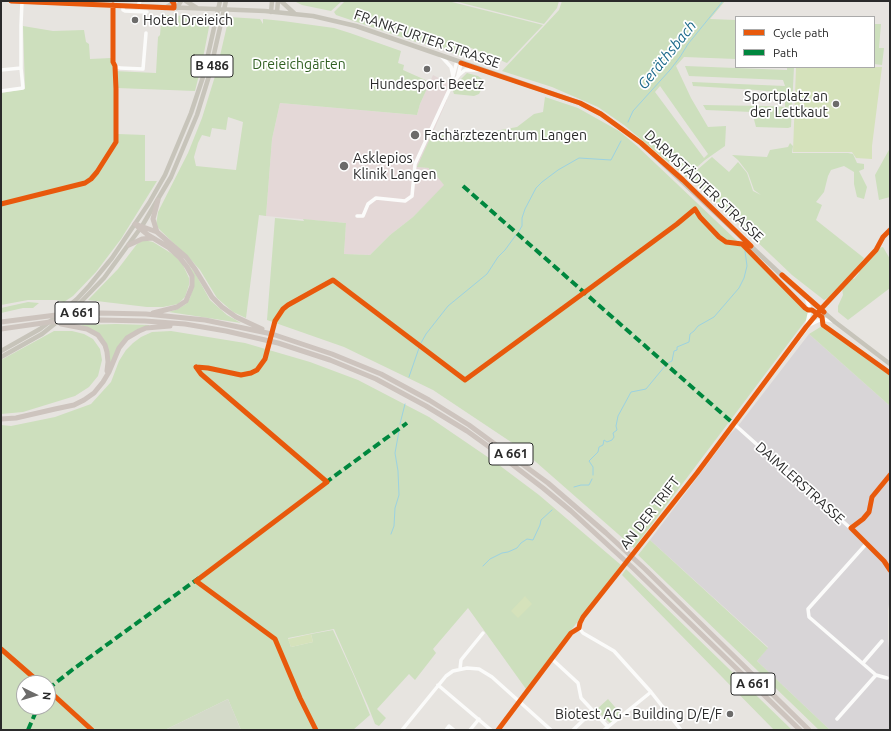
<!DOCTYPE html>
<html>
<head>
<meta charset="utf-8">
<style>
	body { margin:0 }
	#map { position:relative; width:891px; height:731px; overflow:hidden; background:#e7e4e0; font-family:Ubuntu,sans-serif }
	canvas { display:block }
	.frame { position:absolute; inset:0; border:2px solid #2a2a2a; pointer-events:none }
	.legend { position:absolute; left:735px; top:16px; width:140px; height:52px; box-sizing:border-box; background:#fff; border:1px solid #aaa; margin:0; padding:5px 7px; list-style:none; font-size:12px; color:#2a2a2a }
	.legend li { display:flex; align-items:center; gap:8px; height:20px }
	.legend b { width:20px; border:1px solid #aaa }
	.north { position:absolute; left:16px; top:675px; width:40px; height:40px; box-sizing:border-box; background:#fff; border:1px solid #aaa; border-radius:50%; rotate:95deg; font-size:11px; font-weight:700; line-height:16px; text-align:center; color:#2a2a2a }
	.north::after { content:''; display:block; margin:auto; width:14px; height:18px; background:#6c6b6a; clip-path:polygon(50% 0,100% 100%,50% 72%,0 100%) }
</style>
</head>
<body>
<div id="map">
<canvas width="891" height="731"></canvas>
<div class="frame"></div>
<ul class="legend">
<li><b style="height:5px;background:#e8590c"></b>Cycle path</li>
<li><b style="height:5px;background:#00873e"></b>Path</li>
</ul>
<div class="north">N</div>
</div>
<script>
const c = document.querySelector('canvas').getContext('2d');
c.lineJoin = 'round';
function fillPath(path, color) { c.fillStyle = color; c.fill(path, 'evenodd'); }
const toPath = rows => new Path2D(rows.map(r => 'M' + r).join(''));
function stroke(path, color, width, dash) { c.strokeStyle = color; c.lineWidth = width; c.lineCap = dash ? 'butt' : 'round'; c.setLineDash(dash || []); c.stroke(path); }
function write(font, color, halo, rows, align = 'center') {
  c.font = font + ' Ubuntu,sans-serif'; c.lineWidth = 3.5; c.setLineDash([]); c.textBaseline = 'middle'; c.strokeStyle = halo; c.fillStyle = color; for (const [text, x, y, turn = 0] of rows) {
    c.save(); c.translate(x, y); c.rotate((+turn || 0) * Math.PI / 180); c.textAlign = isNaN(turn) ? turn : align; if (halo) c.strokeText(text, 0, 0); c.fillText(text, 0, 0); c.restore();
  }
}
fillPath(toPath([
	[809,334,890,406,890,598,888,610,888,640,890,658,889,730,830,730,757,661,768,647,650,540,730,434,738,426]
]), '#d8d5d7');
fillPath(toPath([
	[433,75,448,83,447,100,418,167,430,168,445,185,413,217,390,235,370,255,344,254,346,223,266,216,272,139,280,103,417,115,420,104]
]), '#e4d8d7');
fillPath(toPath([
	[294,1,342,1,331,11,302,5],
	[345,1,448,1,543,25,507,63,464,45,460,56,439,47,416,42,336,15,334,12],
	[454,1,559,1,557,8,544,24],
	[562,1,725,1,710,19,736,20,736,59,684,57,676,66,691,98,708,127,726,126,725,146,705,160,686,177,624,125,598,107,552,87,502,71,559,10],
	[660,86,708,154,704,158,655,92],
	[165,15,211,17,202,63,195,91,117,88,118,134,145,135,145,181,157,181,121,239,96,272,73,296,64,302,57,300,28,300,1,305,1,93,25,89,23,26,53,31,84,30,86,42,89,44,90,59,111,58,114,71,156,73,158,37,160,35,161,24],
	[229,17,260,19,263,24,263,19,283,21,334,28,350,33,401,51,398,63,404,65,403,70,430,82,420,104,417,115,280,103,272,139,266,216,259,215,246,318,233,312,217,298,200,270,192,261,160,230,156,225,158,212,188,153,202,118,216,73],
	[228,117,243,122,236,170,196,166,194,157,198,143,202,135,210,137,212,128,226,130],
	[874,24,881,24,879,48,884,48,882,65,874,64],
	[685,66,787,70,787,67,794,67,791,127,788,128,756,127,752,112,706,110,703,105,767,106,785,107,785,93,757,90,693,86,692,82,785,86,783,80,689,76],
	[467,73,478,76,482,79,481,90,479,94,474,96,454,94,453,91,461,79],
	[545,97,578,108,619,131,637,146,812,312,634,548,520,448,433,390,344,347,267,320,275,218,304,221,303,219,346,223,344,254,370,255,390,235,413,217,444,185,435,174,429,173,429,168,417,167,432,134,492,138,495,131,517,127,534,114,543,112],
	[790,143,793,146,792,153,848,153,853,154,857,163,864,164,864,169,859,171,867,187,864,199,857,197,854,184,854,172,844,166,831,170,828,176,824,192,816,202,822,205,816,220,864,258,860,264,828,298,824,300,792,275,689,177,712,157,729,172,738,162,747,173,753,191,761,195,754,190,748,173,738,160,732,155,767,157,770,150,788,147],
	[890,148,890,197,879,200,875,175],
	[144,240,153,242,174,255,182,263,189,278,189,285,185,297,178,304,163,307,147,307,88,300,118,269,137,244],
	[883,247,890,259,890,288,848,320,838,312,838,306,843,295,842,288,852,278,854,279,859,273,859,270,879,248],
	[186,262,195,273,210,300,227,315,241,323,169,312,178,309,186,304,190,298,193,287],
	[28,302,39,303,33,308,23,308,1,313,1,308],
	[116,324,149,325,149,326,127,336,110,366,102,338,81,325],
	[822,326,890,375,890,406,809,334],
	[54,331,72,331,84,334,93,339,100,349,102,360,98,376,89,387,75,396,23,412,1,414,1,360],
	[171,331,245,343,310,362,358,380,429,417,495,462,539,495,621,565,526,689,468,608,433,649,436,653,415,680,409,674,377,709,386,718,379,726,375,724,368,706,334,629,288,638,291,647,313,642,311,634,333,630,354,676,370,715,353,730,241,730,228,699,165,730,1,730,1,425,11,426,55,417,91,404,111,382,119,361,126,350,133,343,141,337,152,332],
	[24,683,48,683,48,707,24,707],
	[650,540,768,648,757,661,830,730,819,730,638,555],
	[626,569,792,730,774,730,622,575],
	[608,699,621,714,610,723,596,710]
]), '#cddfbd');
fillPath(toPath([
	[228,699,241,730,165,730]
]), '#d4dac9');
fillPath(toPath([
	[796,67,882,67,872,146,872,159,856,158,852,152,793,152],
	[525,596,532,604,518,618,511,611],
	[311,634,313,642,291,647,288,639]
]), '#d5e2bb');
stroke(toPath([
	[628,122,633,111,670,70,680,57,688,44,723,1],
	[519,231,522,226,522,218,525,209,536,188,542,182,558,170,579,158,611,160,621,141],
	[421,343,426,334,448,306,487,274,498,257,505,250,516,235],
	[668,363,672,361,674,351,677,350,677,347,689,342,690,334,694,331,698,326,714,317,739,288,744,278,747,266,745,251],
	[409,377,419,348],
	[400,424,405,404],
	[593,475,593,467,589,461,598,452,599,447,603,445,604,440,607,442,612,440,614,437,613,433,617,430,616,426,618,416,631,392,646,389,665,366],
	[574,487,581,485,589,485,592,479],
	[391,534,394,526,395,508,399,495,398,471,395,453,399,431],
	[483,566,490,559,502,553,508,552,517,548,521,543,527,539,533,540,540,525,541,520,552,510]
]), '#9cd2e1', 1);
stroke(toPath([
	[113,5,113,62,115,66,120,68,143,69,146,33],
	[123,6,123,10,125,11,147,12],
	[138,6,140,1],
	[440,55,451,67,453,76],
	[1,70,21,68],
	[458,76,461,63],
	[451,86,453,76,457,61],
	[1,91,23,88,21,68,21,25,22,1],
	[357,216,363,216,368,204,376,198,405,201,412,196,415,164,451,86,459,75,465,70,481,70],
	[806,297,810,310,807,324],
	[807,326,822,319,833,321],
	[734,424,867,543,808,609,809,617,876,675,887,678],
	[851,528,863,519,869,512,872,497,890,475],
	[579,628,580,623,583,617,697,473,821,309],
	[579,628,583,633,614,651,651,692,681,730],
	[552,659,578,683,581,698,608,727],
	[863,663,882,641],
	[460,669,461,660,483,633],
	[438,685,491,730],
	[837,719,876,675],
	[402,730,446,676,453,671,467,668,479,669,492,677,551,730],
	[446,730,449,726,454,730],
	[470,730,479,719],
	[498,730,571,633,579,628],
	[573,730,593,711],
	[604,730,651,692]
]), '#fbfbfa', 3.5);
stroke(toPath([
	[11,1,265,11,313,16,356,26,580,103,601,114,641,143,790,283,835,322,890,364],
	[186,1,197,8],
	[281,1,294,13],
	[165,8,170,5,173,1],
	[177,8,181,1],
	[271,12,272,1],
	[277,12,278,1],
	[1,351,40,329,57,316,77,299,89,286,112,258,149,203,165,175,191,113,203,77,220,1],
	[1,357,42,334,77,306,104,278,142,226,171,177,197,115,209,76,226,1]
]), '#c7c4ba', 4.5);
stroke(toPath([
	[135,224,157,232,186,257,195,269,212,297,222,307,236,317,262,329],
	[137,226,148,235,168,247,180,258,187,267,192,276,192,286,186,301,177,307,153,313],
	[157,232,153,219,158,200],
	[129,245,142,239,152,238],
	[1,322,64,314,100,313,146,314,205,320,272,334,332,354,381,374,429,400,469,425,548,483,606,533,645,569,809,730],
	[61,324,87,329,98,335,105,345,107,352,108,362,107,371],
	[1,329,50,322,100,320,145,321,185,324,226,331,278,343,330,360,376,379,426,406,467,431,492,449,543,488,571,511,633,568,800,730],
	[1,419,16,418,55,409,74,405,84,400,94,393,103,382,109,372,119,348,127,338,139,331,146,328,170,326]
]), '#cdc4be', 5);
stroke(toPath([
	[463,186,734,424],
	[325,483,407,423],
	[48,689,72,670,199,578],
	[28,730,38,707]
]), '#00873e', 4, [8, 4]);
stroke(toPath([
	[11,1,174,8,174,4,172,1],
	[461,63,580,103,601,114,641,143,683,180,751,246],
	[1,204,85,183,91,179,97,172,116,142,116,89,115,66,113,62,113,5],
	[782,275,824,312],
	[196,367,208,368,241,375,251,373,257,370,265,359,275,321,283,309,288,305,333,280,465,380,585,292,677,224,695,209,700,217,719,237,726,242,742,244,805,308,808,310,812,310,822,317,823,325,890,373],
	[196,367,201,374,327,482,196,581,275,639,300,698,316,730],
	[890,475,872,497,869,512,863,519,851,528,884,561,890,570],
	[1,649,40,683],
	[48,690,92,730],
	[498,730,571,633,579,628,580,623,583,617,697,473,806,327,821,309,876,250,883,237,890,230]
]), '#e8590c', 5);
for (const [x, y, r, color] of [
	[135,20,4,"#6c6b6a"],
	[427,69,4,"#6c6b6a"],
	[836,104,4,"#6c6b6a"],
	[415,135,5,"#6c6b6a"],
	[344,166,5,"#6c6b6a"],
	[730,714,4,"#6c6b6a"]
]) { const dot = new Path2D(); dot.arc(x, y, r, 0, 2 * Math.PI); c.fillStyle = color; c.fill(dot); stroke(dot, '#fff', 1.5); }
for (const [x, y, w] of [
	[212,66,42],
	[77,313,44],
	[511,454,44],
	[753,684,44]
]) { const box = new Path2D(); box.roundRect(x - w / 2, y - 11, w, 22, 3); c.fillStyle = '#fff'; c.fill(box); stroke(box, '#2a2a2a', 1); }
write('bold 13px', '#2a2a2a', null, [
	["B 486",212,66],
	["A 661",77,313],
	["A 661",511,454],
	["A 661",753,684]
]);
write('14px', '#2a2a2a', '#fff', [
	["Hotel Dreieich",143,20],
	["Hundesport Beetz",427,84,"center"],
	["Sportplatz an",828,96,"right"],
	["der Lettkaut",828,112,"right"],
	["Fachärztezentrum Langen",424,135],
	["Asklepios",353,158],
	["Klinik Langen",353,174],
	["Biotest AG - Building D/E/F",722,714,"right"]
], 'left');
write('14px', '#2a2a2a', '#fff', [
	["FRANKFURTER STRASSE",427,39,19],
	["DARMSTÄDTER STRASSE",704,186,43],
	["DAIMLERSTRASSE",800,483,42],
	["AN DER TRIFT",650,513,-52]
]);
write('14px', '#315f22', '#fff', [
	["Dreieichgärten",299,64]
]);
write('italic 15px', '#1c6a8b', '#fff', [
	["Geräthsbach",667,55,-51]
]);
</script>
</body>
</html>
